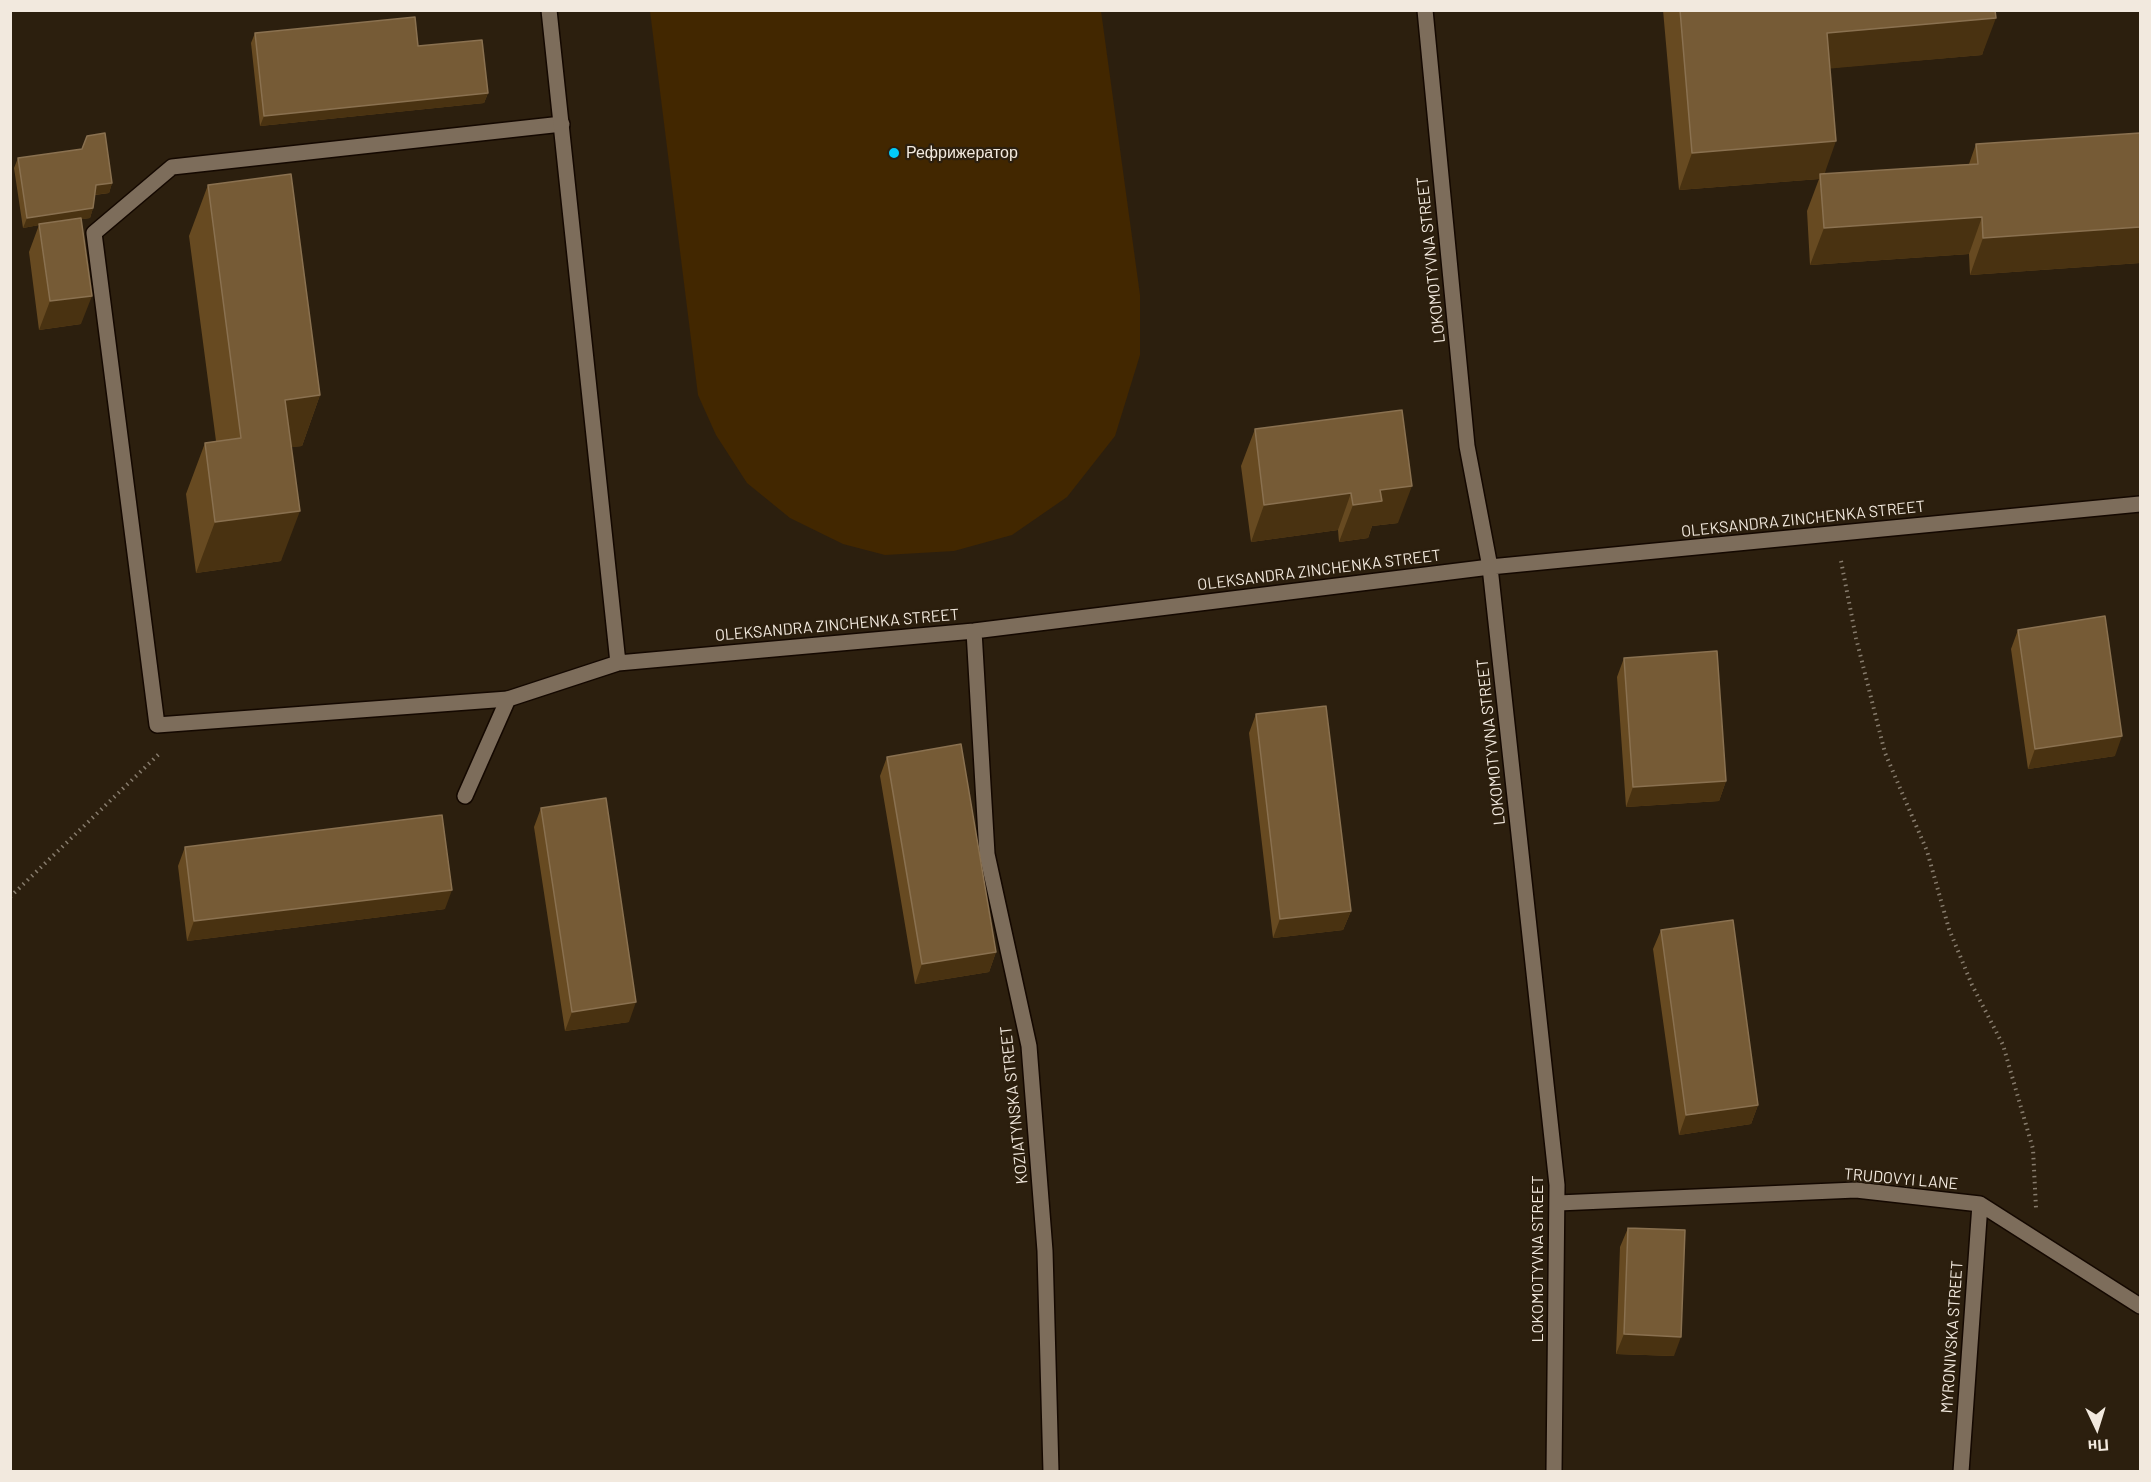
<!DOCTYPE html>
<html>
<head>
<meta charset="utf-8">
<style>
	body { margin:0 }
	#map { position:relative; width:2151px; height:1482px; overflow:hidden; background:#2c1f0e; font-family:Barlow,sans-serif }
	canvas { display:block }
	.frame { position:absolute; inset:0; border:12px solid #f2e9de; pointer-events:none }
	.north { position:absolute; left:2067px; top:1398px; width:60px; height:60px; -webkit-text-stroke:4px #2c1f0e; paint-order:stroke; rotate:176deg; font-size:16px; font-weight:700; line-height:24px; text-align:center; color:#f2e9de }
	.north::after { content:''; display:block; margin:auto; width:21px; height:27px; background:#f2e9de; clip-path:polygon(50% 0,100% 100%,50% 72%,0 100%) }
</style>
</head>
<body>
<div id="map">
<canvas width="2151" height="1482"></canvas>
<div class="frame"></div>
<div class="north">Пн</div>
</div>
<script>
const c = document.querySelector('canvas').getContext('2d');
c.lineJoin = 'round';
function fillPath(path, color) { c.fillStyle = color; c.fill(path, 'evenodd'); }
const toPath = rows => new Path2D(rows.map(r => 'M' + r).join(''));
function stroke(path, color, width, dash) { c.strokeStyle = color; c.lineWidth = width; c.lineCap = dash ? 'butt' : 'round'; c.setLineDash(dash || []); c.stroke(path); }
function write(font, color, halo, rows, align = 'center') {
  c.font = font + ' Barlow,sans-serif'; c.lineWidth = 4.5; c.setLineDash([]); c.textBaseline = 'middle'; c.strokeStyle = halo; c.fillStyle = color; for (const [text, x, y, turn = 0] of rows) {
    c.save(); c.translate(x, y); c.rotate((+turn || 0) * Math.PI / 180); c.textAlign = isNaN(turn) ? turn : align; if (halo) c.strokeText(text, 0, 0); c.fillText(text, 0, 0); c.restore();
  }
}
fillPath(toPath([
	[650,11,1101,11,1140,295,1140,355,1115,436,1067,497,1012,535,954,551,885,555,843,544,790,518,747,483,716,435,698,395]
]), '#422700');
const lane = toPath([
	[508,699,157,725,94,233,172,167,562,124]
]);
const street = toPath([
	[549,10,618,663],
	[1425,10,1467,446,1490,567,1557,1185,1554,1472],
	[974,631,987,854,1029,1046,1045,1251,1051,1472],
	[465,796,508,699,618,663,974,631,1490,567,2140,504],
	[1558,1203,1856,1190,1980,1204,2140,1306],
	[1961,1472,1980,1204]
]);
stroke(lane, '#140800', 18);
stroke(street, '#140800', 18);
stroke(toPath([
	[1841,561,1856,638,1885,753,1927,851,1949,929,1972,985,2003,1045,2033,1149,2036,1208],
	[10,897,160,753]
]), '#877c6d', 4, [1.5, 4.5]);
stroke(lane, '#7d6d5b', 15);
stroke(street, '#7d6d5b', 15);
fillPath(toPath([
	[1663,10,1995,10,1982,55,1830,68,1825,174,1969,164,1976,144,2140,133,2140,263,1970,275,1969,254,1810,265,1807,211,1819,179,1679,190],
	[255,33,418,46,488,93,484,103,260,126,251,43],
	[18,158,112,183,109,193,95,195,93,208,90,218,82,219,81,324,39,330,29,252,39,225,23,228,14,168],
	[208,185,320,395,302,446,291,447,281,561,196,573,186,494,205,443,216,441,189,236],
	[1255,429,1398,523,1372,526,1368,538,1339,542,1338,530,1251,542,1241,466],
	[2018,630,2115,756,2028,769,2011,649],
	[1624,658,1726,781,1719,801,1626,807,1617,677],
	[1256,714,1351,911,1343,930,1273,938,1249,733],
	[887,757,996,952,989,972,915,984,880,776],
	[541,808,629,1022,565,1031,534,827],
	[185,847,445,909,187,941,178,866],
	[1661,930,1758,1105,1751,1124,1679,1135,1653,949],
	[1628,1228,1674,1356,1616,1354,1620,1247]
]), '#674a21');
fillPath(toPath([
	[1996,18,1982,55,1814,70,1827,33],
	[488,93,484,103,260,126,264,116],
	[1836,141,1823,178,1820,174,1819,179,1679,190,1692,153],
	[112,183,109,193,92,195,96,185],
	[93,208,90,218,40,225,39,224,39,225,23,228,27,218],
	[1982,217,1969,254,1810,265,1824,228],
	[2140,227,2140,263,1970,275,1983,238],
	[92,296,81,324,39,330,50,301],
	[320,395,302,446,267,450,285,400],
	[1412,486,1398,523,1372,526,1368,538,1339,542,1353,505,1380,490],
	[1351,493,1338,530,1251,542,1264,505],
	[300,511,281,561,196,573,215,522],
	[2122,736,2115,756,2028,769,2035,749],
	[1726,781,1719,801,1626,807,1633,787],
	[452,890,445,909,187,941,194,921],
	[1351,911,1343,930,1273,938,1280,919],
	[996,952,989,972,915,984,922,964],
	[636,1002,629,1022,565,1031,572,1012],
	[1758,1105,1751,1124,1679,1135,1686,1115],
	[1624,1334,1681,1337,1674,1356,1616,1354]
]), '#493211');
const building = toPath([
	[1680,10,1995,10,1996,18,1827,33,1836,141,1692,153,1680,10],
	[415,17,418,46,482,40,488,93,264,116,255,33,415,17],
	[105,133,112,183,96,185,93,208,27,218,18,158,82,149,87,136,105,133],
	[2140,133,2140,227,1983,238,1982,217,1824,228,1820,174,1978,164,1976,144,2140,133],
	[291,174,320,395,285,400,300,511,215,522,205,443,241,438,208,185,291,174],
	[81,218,92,296,50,301,39,224,81,218],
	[1402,410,1412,486,1380,490,1382,501,1353,505,1351,493,1264,505,1255,429,1402,410],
	[2105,616,2122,736,2035,749,2018,630,2105,616],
	[1717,651,1726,781,1633,787,1624,658,1717,651],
	[1326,706,1351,911,1280,919,1256,714,1326,706],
	[961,744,996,952,922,964,887,757,961,744],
	[606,798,636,1002,572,1012,541,808,606,798],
	[442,815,452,890,194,921,185,847,442,815],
	[1733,920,1758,1105,1686,1115,1661,930,1733,920],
	[1628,1228,1685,1230,1681,1337,1624,1334,1628,1228]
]);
fillPath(building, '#765b36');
stroke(building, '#8a7150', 1.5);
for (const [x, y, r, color] of [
	[894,153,6,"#02cbf9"]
]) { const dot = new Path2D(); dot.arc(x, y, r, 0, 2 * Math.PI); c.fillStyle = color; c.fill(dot); stroke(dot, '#2c1f0e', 2); }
write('16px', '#f2e9de', '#2c1f0e', [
	["Рефрижератор",906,153]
], 'left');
write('16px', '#f2e9de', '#2c1f0e', [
	["LOKOMOTYVNA STREET",1431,260,-96],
	["OLEKSANDRA ZINCHENKA STREET",1803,519,-6],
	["OLEKSANDRA ZINCHENKA STREET",1319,570,-7],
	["OLEKSANDRA ZINCHENKA STREET",837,625,-5],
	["LOKOMOTYVNA STREET",1491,742,-96],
	["KOZIATYNSKA STREET",1014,1105,-96],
	["TRUDOVYI LANE",1901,1179,5],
	["LOKOMOTYVNA STREET",1538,1259,-90],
	["MYRONIVSKA STREET",1952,1337,-86]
]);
</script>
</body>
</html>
